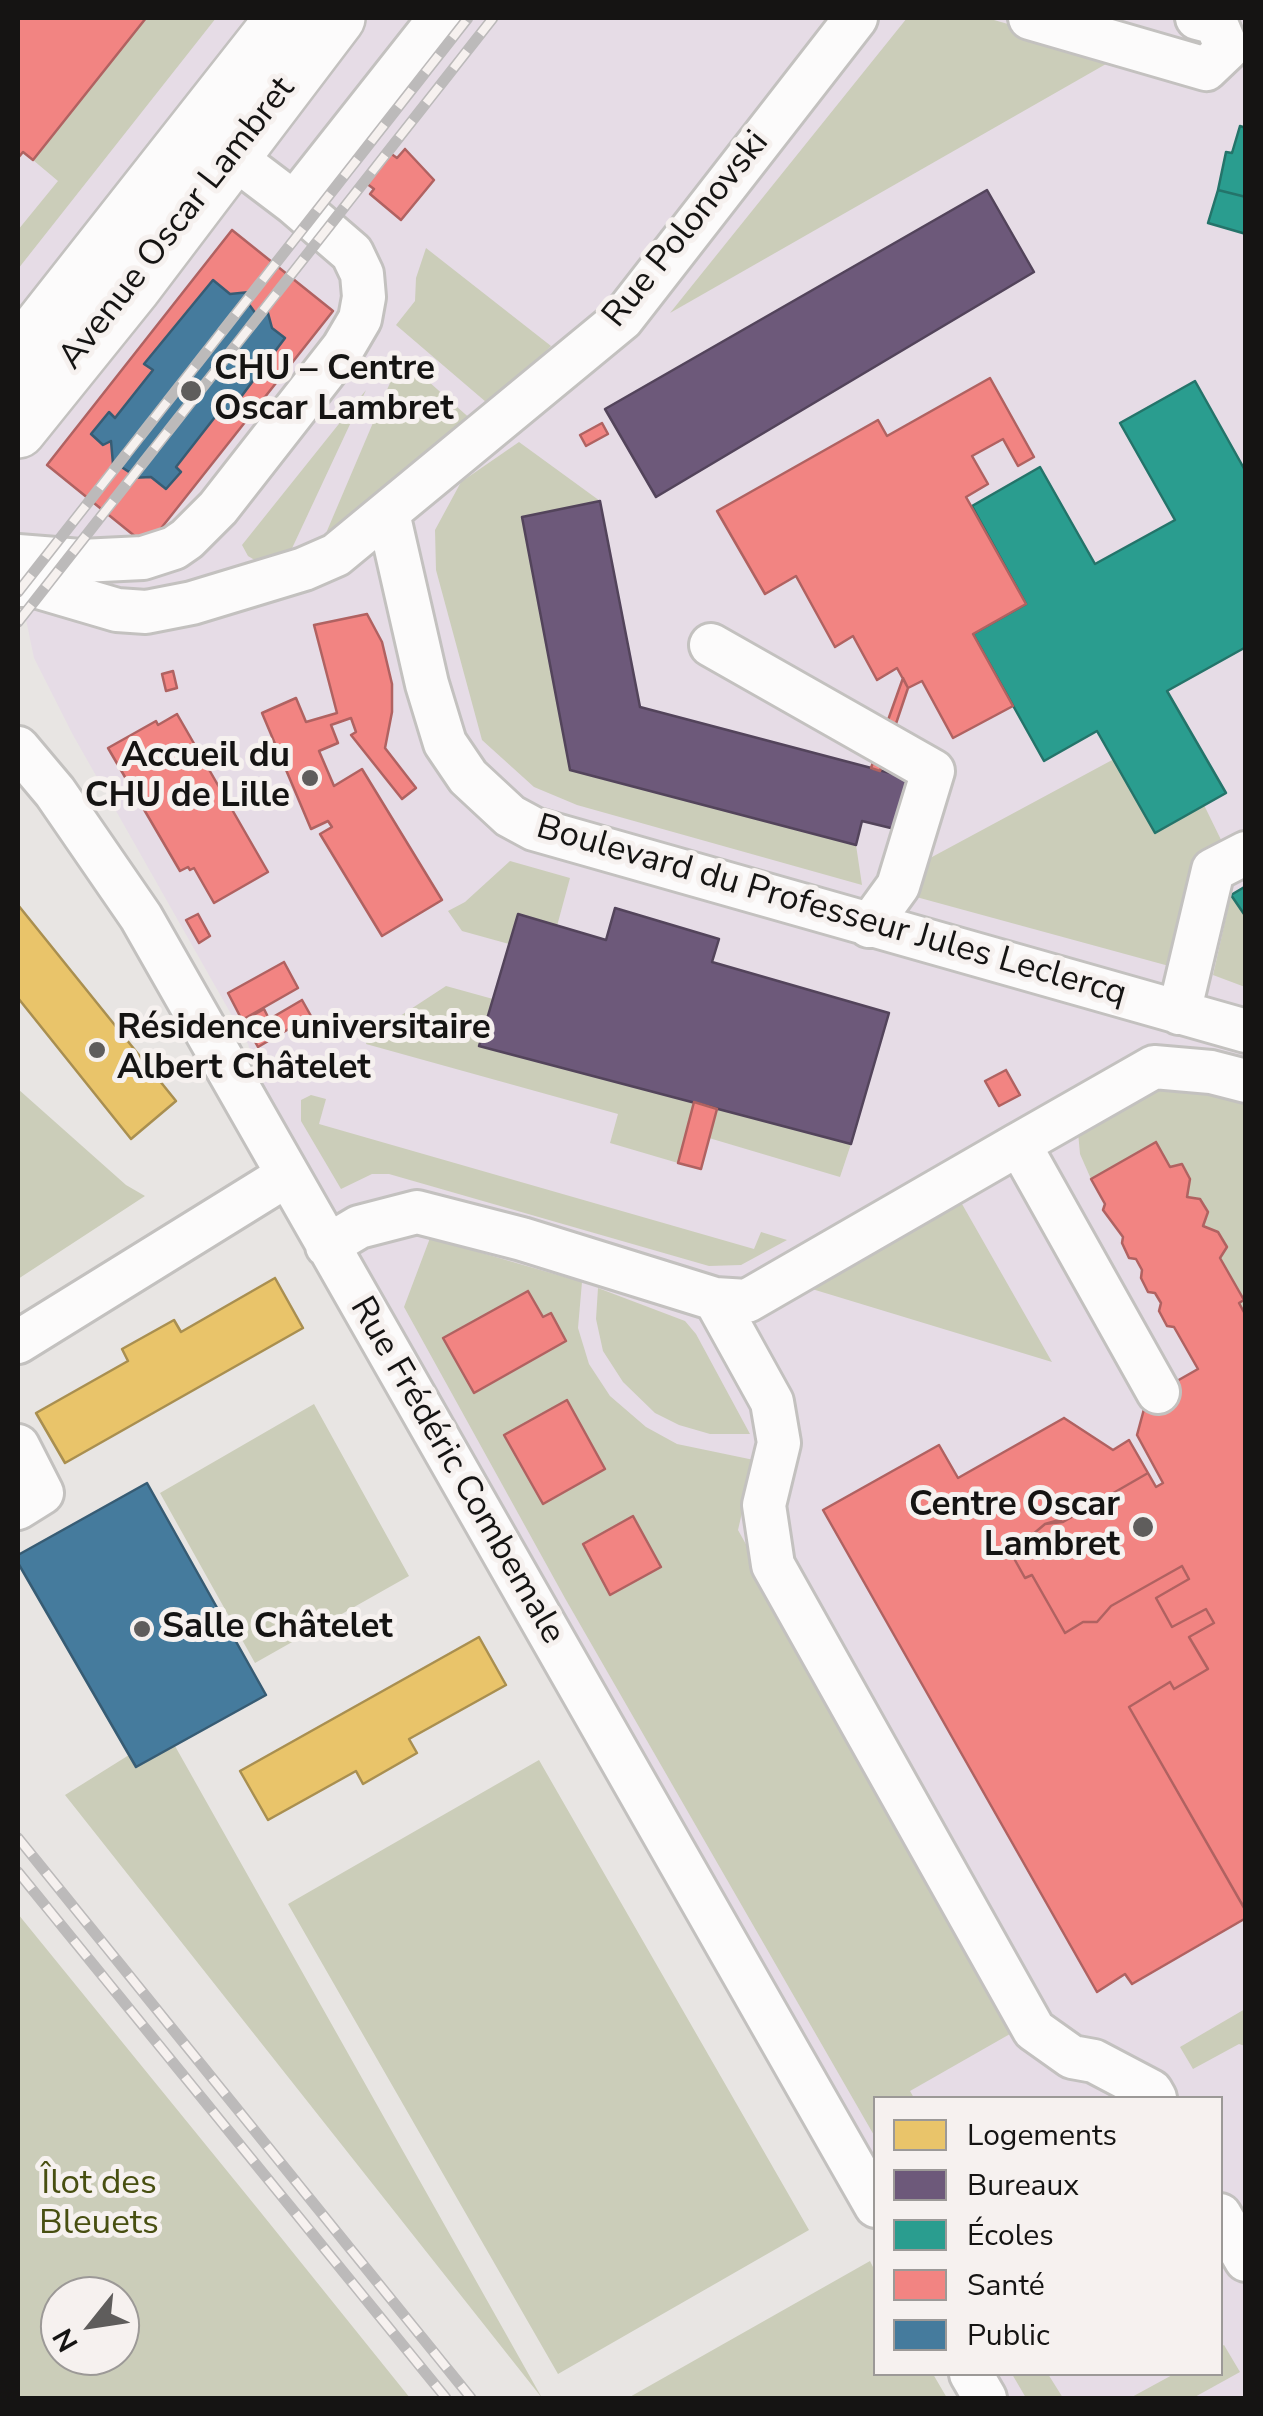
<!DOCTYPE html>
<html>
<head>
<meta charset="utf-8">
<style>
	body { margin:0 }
	#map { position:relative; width:1263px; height:2416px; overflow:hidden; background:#e8e5e3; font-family:"Nunito Sans",sans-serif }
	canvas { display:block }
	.frame { position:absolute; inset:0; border:20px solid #151413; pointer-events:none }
	.legend { position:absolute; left:873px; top:2096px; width:350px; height:280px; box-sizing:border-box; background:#f6f1ef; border:2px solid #9c9997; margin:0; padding:12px 18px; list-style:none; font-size:30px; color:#151413 }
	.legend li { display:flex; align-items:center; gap:20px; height:50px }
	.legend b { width:50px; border:2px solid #9c9997 }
	.north { position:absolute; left:40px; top:2276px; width:100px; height:100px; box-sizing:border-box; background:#f6f1ef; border:2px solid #9c9997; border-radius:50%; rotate:240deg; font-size:28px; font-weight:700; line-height:40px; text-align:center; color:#151413 }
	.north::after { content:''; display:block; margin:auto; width:35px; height:45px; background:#5f5d5c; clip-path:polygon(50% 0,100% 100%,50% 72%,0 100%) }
</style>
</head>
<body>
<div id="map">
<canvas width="1263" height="2416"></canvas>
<div class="frame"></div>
<ul class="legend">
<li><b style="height:28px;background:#e9c46a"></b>Logements</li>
<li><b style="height:28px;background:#6d597a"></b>Bureaux</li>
<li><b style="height:28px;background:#2a9d8f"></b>Écoles</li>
<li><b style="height:28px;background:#f28482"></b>Santé</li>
<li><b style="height:28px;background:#457b9d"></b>Public</li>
</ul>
<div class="north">N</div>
</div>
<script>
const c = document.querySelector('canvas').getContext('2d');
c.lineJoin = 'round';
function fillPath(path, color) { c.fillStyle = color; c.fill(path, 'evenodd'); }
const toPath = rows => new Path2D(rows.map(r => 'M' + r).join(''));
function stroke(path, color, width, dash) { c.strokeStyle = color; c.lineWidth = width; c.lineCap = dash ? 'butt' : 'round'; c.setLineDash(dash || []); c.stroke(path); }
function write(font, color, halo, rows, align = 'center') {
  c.font = font + ' "Nunito Sans",sans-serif'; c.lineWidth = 10; c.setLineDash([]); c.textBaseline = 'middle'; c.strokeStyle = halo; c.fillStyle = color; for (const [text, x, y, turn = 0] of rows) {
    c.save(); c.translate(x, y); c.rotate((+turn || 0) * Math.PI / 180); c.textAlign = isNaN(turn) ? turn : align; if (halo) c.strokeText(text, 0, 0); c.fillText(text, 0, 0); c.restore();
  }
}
fillPath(toPath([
	[18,18,1245,18,1245,2398,985,2398,971,2374,1220,2374,1220,2098,876,2098,875,2206,286,1176,248,1044,73,735,34,658,18,581]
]), '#e6dce6');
fillPath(toPath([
	[146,18,216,18,18,269,18,230,58,181,33,160],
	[907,18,987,18,1120,56,670,313],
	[426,248,551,346,493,408,396,325,415,301,416,278],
	[401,357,474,422,321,545],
	[366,390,287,559,263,565,248,556,242,545],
	[519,442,600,501,522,518,570,770,856,845,862,885,577,805,534,787,482,740,436,570,435,530,461,482],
	[1114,759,1204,805,1225,848,1169,966,909,895,919,864],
	[510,861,570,878,557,926,518,914,509,944,462,931,448,911,465,902],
	[1231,895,1245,917,1245,987,1213,975],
	[446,986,493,999,479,1045,694,1102,678,1163,610,1143,618,1114,366,1044,368,1037],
	[18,1089,126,1185,145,1196,18,1279],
	[1215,1089,1245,1098,1245,1314,1239,1303,1244,1299,1220,1258,1227,1246,1218,1232,1203,1226,1208,1212,1200,1199,1187,1197,1182,1165,1170,1167,1156,1142,1091,1179,1080,1154,1078,1132,1149,1091],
	[311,1095,326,1099,319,1124,754,1249,761,1232,787,1240,741,1265,709,1266,389,1174,372,1174,341,1189,301,1121,301,1100],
	[717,1109,851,1144,840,1177,709,1138],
	[962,1203,962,1204,1052,1362,812,1289],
	[430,1238,582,1282,578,1328,589,1364,610,1396,646,1427,677,1444,754,1460,738,1530,1017,2030,910,2091,914,2098,876,2098,875,2137,566,1600,404,1307],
	[598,1288,685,1321,696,1334,750,1434,710,1434,679,1425,655,1413,623,1382,603,1351,596,1319],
	[314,1404,409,1576,255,1663,160,1493],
	[175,1746,542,2398,65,1795,129,1755,137,1767],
	[539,1760,809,2230,558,2374,288,1904],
	[18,1914,258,2209,410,2398,18,2398],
	[120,2296,120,2356,60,2356,60,2296],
	[1245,2009,1245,2046,1239,2044,1193,2069,1180,2047],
	[870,2261,875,2271,876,2374,933,2374,947,2398,628,2398],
	[1224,2345,1240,2372,1193,2398,1130,2398,1174,2374,1220,2374,1221,2347],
	[1012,2374,1048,2374,1063,2398,1026,2398]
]), '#cbcdb9');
const homes = toPath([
	[18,905,176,1101,131,1139,18,998,18,905],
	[275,1278,303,1328,65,1463,36,1413,128,1361,122,1349,174,1320,181,1332,275,1278],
	[479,1637,506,1685,409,1739,417,1753,363,1784,356,1771,268,1820,240,1771,479,1637]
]);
fillPath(homes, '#e9c46a');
stroke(homes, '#a98f50', 2.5);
const offices = toPath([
	[987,190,1034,272,656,497,605,409,987,190],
	[600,501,640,707,913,779,899,830,862,821,856,845,570,770,522,517,600,501],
	[615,908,719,939,712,962,889,1013,851,1144,479,1046,518,914,606,940,615,908]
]);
fillPath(offices, '#6d597a');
stroke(offices, '#53445b', 2.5);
const schools = toPath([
	[1240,126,1246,128,1246,197,1218,190,1226,152,1232,153,1240,126],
	[1218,190,1246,197,1246,234,1208,223,1218,190],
	[1195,381,1246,472,1246,647,1167,691,1226,793,1155,833,1097,731,1044,761,973,634,1026,604,972,506,1040,467,1095,564,1175,520,1120,423,1195,381],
	[1246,886,1246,917,1231,895,1246,886]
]);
fillPath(schools, '#2a9d8f');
stroke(schools, '#24746a', 2.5);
const health = toPath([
	[18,18,146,18,33,160,23,152,18,158,18,18],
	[405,149,434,180,401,220,370,194,374,189,366,183,390,153,397,158,405,149],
	[232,230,333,311,147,546,47,465,232,230],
	[990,378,1034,457,1018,466,1003,439,972,456,988,484,966,497,1026,604,973,634,1013,706,953,738,922,681,908,688,897,668,877,680,853,636,835,647,796,576,765,594,717,511,878,420,887,436,990,378],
	[602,423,608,434,586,446,580,435,602,423],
	[367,614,382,642,392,684,392,712,385,748,416,788,402,799,351,735,356,732,351,718,331,725,338,743,319,751,334,786,362,769,442,900,382,936,320,834,332,827,328,821,311,829,262,713,296,698,306,722,337,713,314,625,367,614],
	[173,671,177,688,166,691,162,674,173,671],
	[903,678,908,688,880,771,871,768,903,678],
	[177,714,268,872,214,903,194,868,190,870,188,867,180,871,108,748,156,721,158,725,177,714],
	[198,914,210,936,199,943,186,920,198,914],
	[284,962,298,988,242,1020,228,993,284,962],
	[302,1000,311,1016,258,1047,249,1031,302,1000],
	[264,1009,269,1019,249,1031,243,1021,264,1009],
	[1006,1070,1020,1095,999,1106,985,1081,1006,1070],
	[694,1102,717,1109,701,1169,678,1163,694,1102],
	[1156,1142,1170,1167,1182,1164,1190,1179,1187,1197,1200,1199,1208,1212,1203,1226,1218,1232,1227,1247,1220,1258,1244,1300,1239,1303,1245,1314,1244,1908,1129,1707,1170,1682,1174,1689,1208,1669,1189,1637,1214,1623,1206,1609,1172,1627,1156,1598,1189,1579,1182,1566,1111,1606,1097,1622,1083,1622,1065,1633,1032,1575,1025,1578,1011,1553,1045,1524,1059,1520,1063,1522,1148,1473,1156,1487,1163,1483,1137,1435,1147,1398,1198,1369,1174,1327,1167,1326,1159,1311,1161,1303,1155,1293,1148,1292,1141,1278,1142,1270,1136,1259,1129,1258,1122,1243,1123,1237,1103,1210,1105,1204,1091,1179,1156,1142],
	[528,1291,543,1317,551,1313,566,1341,474,1393,443,1338,528,1291],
	[567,1400,605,1469,543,1504,504,1435,567,1400],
	[1064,1418,1113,1450,1129,1440,1148,1473,1063,1522,1045,1524,1011,1553,1025,1578,1032,1575,1065,1633,1083,1622,1097,1622,1111,1606,1182,1566,1189,1579,1156,1598,1172,1627,1206,1609,1214,1623,1189,1637,1208,1669,1174,1689,1170,1682,1129,1707,1246,1911,1246,1918,1132,1984,1125,1974,1097,1992,823,1510,939,1445,958,1478,1064,1418],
	[633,1516,661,1567,610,1595,583,1544,633,1516]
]);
fillPath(health, '#f28482');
stroke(health, '#b06261', 2.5);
const public = toPath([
	[213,280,230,294,250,292,241,304,248,303,256,314,265,302,272,328,285,338,223,421,215,417,176,467,181,472,166,489,151,477,130,478,137,468,129,472,123,468,119,465,121,455,113,464,111,441,103,445,91,434,109,412,115,418,153,370,144,364,213,280],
	[147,1483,266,1695,136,1767,18,1563,18,1555,147,1483]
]);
fillPath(public, '#457b9d');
stroke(public, '#375c74', 2.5);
const minor = toPath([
	[1030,18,1206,69,1227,49,1216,23,1197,18],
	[294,203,440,18],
	[388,513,427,684,445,743,468,777,510,816,534,829,1246,1031],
	[18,556,81,561,143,558,174,548,187,539,218,508,343,348,360,319,364,297,362,274,352,253,294,203,232,156],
	[18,585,32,585,117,610,146,612,192,603,304,569,336,555,622,319,856,18],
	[711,645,933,771,898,886,869,926],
	[18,748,55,792,141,917,876,2206],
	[1179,1013,1213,870,1246,853],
	[1019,1144,1154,1067,1211,1072,1246,1081],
	[327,1246,359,1227,417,1212,522,1239,715,1299,772,1402,779,1443,764,1505,773,1565,1034,2030,1072,2057,1094,2061,1151,2091,1155,2098],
	[715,1299,747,1301,1019,1144,1158,1392],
	[18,1342,286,1176],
	[18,1446,42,1493,18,1508],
	[1220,2215,1246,2260],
	[971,2374,985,2398]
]);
const major = toPath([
	[18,356,284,18],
	[18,430,134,286,337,18]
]);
stroke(minor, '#c3c1bf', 48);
stroke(major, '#c3c1bf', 60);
stroke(minor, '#fcfbfb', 42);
stroke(major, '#fcfbfb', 55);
const rail = toPath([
	[18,592,468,18],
	[18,622,493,18],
	[18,1838,471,2398],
	[18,1872,446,2398]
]);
stroke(rail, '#bcbaba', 11);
stroke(rail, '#f6f1ef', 8, [22]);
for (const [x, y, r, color] of [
	[191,391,12,"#5f5d5c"],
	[310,778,10,"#5f5d5c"],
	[97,1050,10,"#5f5d5c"],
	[1143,1527,12,"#5f5d5c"],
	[142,1629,10,"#5f5d5c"]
]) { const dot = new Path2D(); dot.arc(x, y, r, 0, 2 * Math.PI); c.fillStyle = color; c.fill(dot); stroke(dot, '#f6f1ef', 4); }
write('35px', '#151413', '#f6f1ef', [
	["Avenue Oscar Lambret",178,224,-52],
	["Rue Polonovski",687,230,-51],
	["Boulevard du Professeur Jules Leclercq",831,912,16],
	["Rue Frédéric Combemale",456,1471,60]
]);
write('bold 35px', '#151413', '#f6f1ef', [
	["CHU – Centre",214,371],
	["Oscar Lambret",214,411],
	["Accueil du",290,758,"right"],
	["CHU de Lille",290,798,"right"],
	["Résidence universitaire",117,1030],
	["Albert Châtelet",117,1070],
	["Centre Oscar",1120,1507,"right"],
	["Lambret",1120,1547,"right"],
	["Salle Châtelet",162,1629]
], 'left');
write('35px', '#484f11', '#f6f1ef', [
	["Îlot des",99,2185],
	["Bleuets",99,2225]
]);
</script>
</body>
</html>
